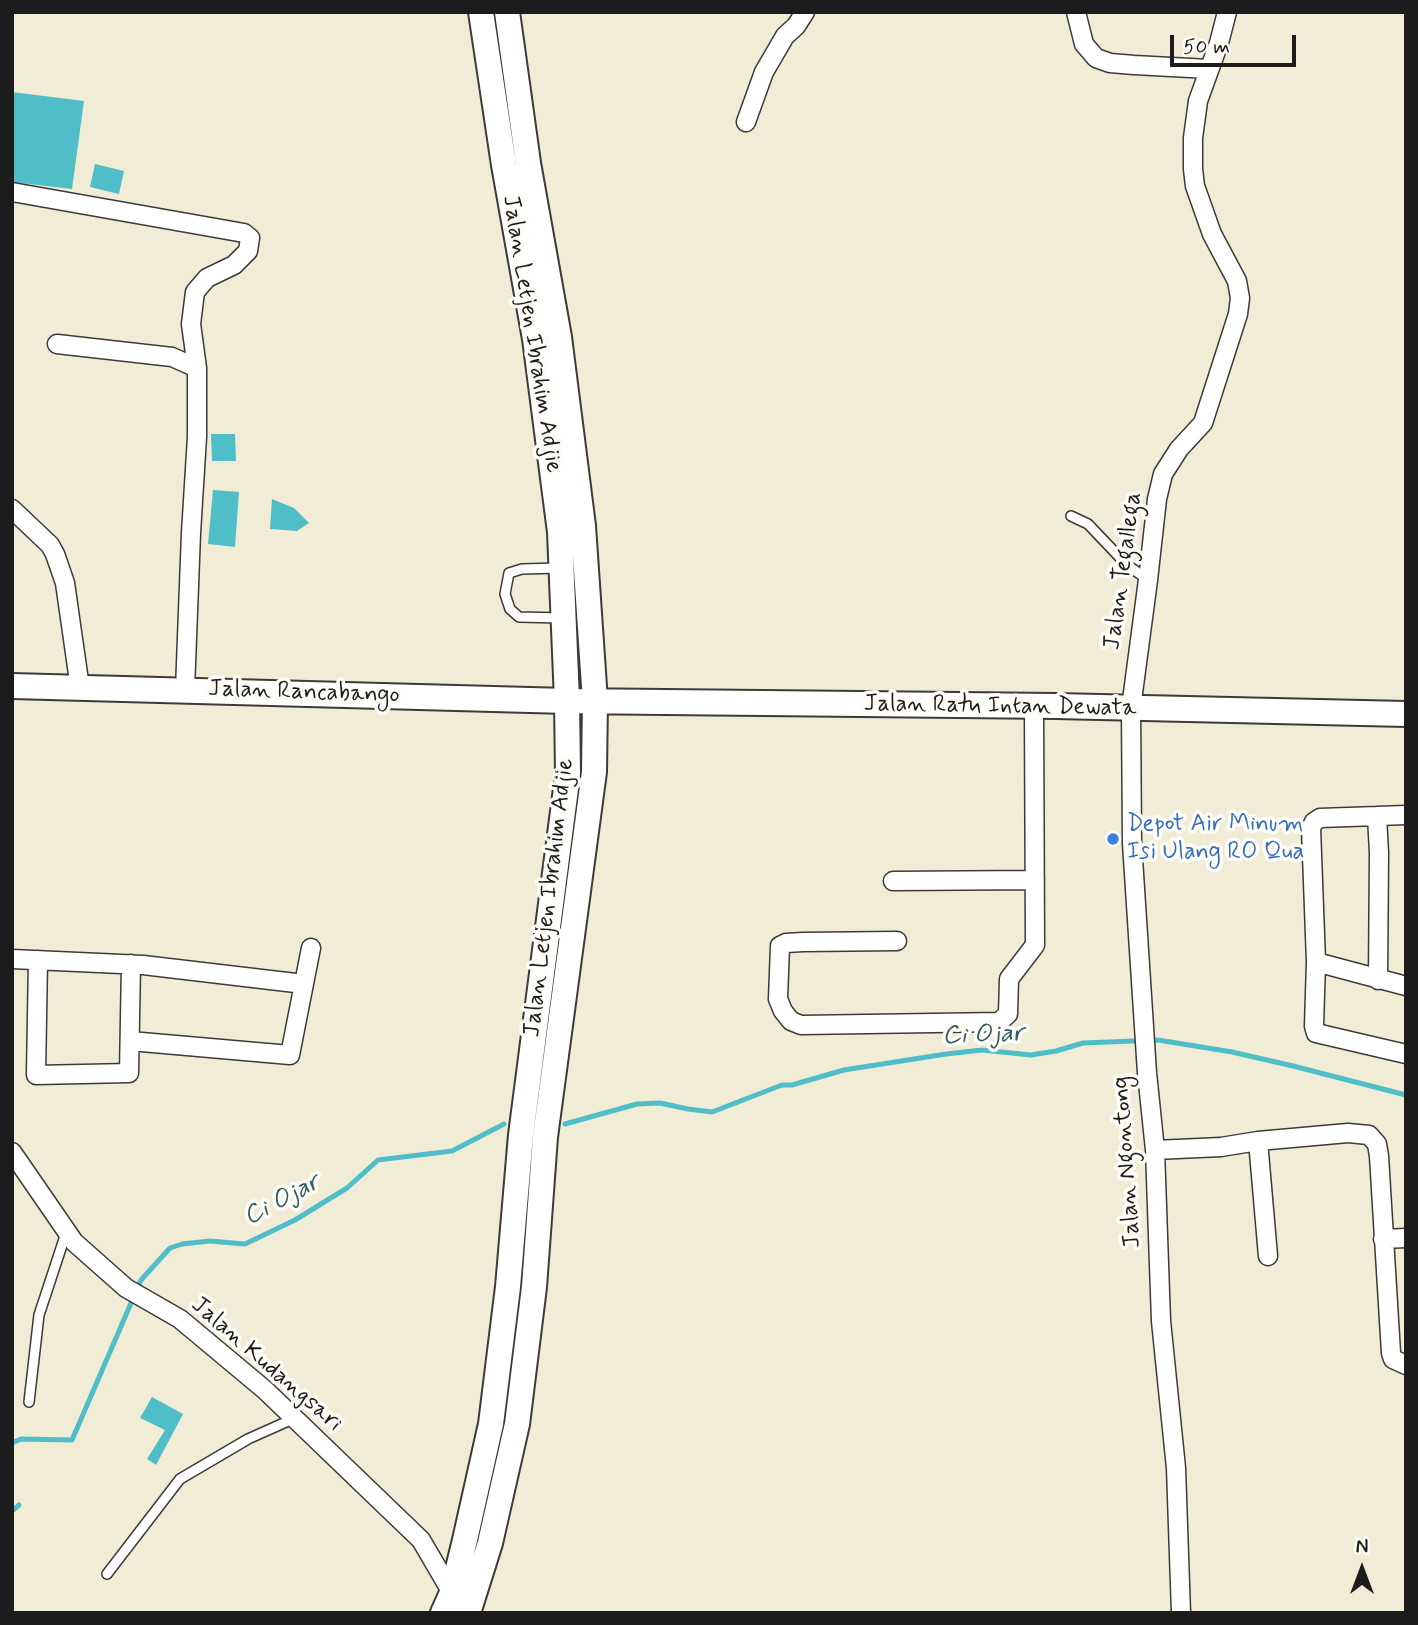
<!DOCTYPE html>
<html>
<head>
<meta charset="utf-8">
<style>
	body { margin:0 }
	#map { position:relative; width:1418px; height:1625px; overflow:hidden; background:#f1ecd5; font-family:Mynerve,sans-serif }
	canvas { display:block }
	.frame { position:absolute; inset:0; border:14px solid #1c1c1c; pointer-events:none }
	.north { position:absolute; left:1327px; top:1534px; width:70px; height:70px; -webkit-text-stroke:5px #fdfcf7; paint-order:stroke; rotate:0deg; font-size:19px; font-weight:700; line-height:28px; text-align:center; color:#1c1c1c }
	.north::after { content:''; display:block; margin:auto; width:24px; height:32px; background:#1c1c1c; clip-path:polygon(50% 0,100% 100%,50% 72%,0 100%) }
	.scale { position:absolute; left:1170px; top:35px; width:126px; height:32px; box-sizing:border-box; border:4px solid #1c1c1c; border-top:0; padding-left:9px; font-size:21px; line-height:24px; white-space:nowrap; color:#1c1c1c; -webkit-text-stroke:5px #fdfcf7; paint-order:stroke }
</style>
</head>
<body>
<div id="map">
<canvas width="1418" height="1625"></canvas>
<div class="frame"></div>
<div class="north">N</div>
<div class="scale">50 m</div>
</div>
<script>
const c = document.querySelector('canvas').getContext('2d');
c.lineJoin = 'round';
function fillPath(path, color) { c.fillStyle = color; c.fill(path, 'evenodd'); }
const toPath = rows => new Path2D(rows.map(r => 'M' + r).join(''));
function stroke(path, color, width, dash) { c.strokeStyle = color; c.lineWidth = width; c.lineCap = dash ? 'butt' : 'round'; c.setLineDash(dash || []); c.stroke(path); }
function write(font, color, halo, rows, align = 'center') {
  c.font = font + ' Mynerve,sans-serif'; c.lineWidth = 7; c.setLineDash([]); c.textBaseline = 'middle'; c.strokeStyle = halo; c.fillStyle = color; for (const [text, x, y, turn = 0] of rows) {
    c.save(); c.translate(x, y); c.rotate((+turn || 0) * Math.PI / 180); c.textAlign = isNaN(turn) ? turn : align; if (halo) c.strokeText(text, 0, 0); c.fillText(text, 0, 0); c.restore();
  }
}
fillPath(toPath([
	[12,92,84,101,72,189,12,182],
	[95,164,124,171,119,194,90,187],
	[211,434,235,434,236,461,212,461],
	[213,490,239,492,235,547,208,544],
	[272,499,294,508,309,523,297,531,270,529],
	[152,1397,183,1414,156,1465,147,1459,165,1430,140,1418]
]), '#50bec8');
stroke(toPath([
	[565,1124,637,1104,660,1103,688,1109,712,1112,782,1085,792,1085,844,1070,946,1054,982,1050,1031,1055,1056,1051,1083,1043,1158,1040,1232,1052,1293,1066,1406,1095],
	[12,1443,21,1439,72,1440,141,1280,170,1248,182,1244,210,1241,245,1244,295,1220,347,1188,378,1160,452,1151,504,1124],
	[12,1511,19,1505]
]), '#50bec8', 5);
const lane = toPath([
	[1071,516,1088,524,1127,565,1147,579],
	[559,568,522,569,509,573,505,594,510,609,519,617,562,618],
	[29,1402,39,1315,66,1233],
	[107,1574,180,1479,248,1439,295,1418]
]);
const street = toPath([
	[1076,12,1084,44,1096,58,1110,63,1134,65,1209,69],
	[746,122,764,72,785,36,796,26,805,12],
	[12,192,244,233,250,238,248,251,234,265,207,278,195,292,191,324,197,368],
	[57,344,172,357,197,368,197,437,191,533,185,690],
	[12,509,50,545,55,554,65,583,80,688],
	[1377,816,1379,853,1378,980],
	[893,881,1035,880],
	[897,941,803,942,786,943,780,946,778,999,783,1011,791,1021,801,1025,999,1022,1008,1014,1009,979,1035,945,1034,706],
	[12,959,143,965,304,984],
	[38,960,36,1075,129,1073,131,964],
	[1316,962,1311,828,1314,822,1320,818,1406,815],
	[1406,986,1316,962,1314,1026,1316,1033,1406,1054],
	[130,1041,290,1055,311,948],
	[1258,1141,1268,1256],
	[1155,1150,1221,1147,1258,1141,1348,1133,1369,1135,1377,1144,1379,1156,1391,1353,1393,1359,1406,1365],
	[12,1152,74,1242,126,1288,180,1319,265,1390,421,1540,452,1593],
	[1383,1239,1406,1238],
	[1181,1613,1176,1468,1161,1321,1155,1150,1147,1073,1132,843,1131,708,1148,580,1157,499,1163,474,1179,449,1203,423,1238,314,1240,298,1237,281,1212,234,1195,186,1193,169,1193,138,1198,101,1219,43,1227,12]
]);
const secondary = toPath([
	[12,686,567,701,1056,706,1406,714],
	[443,1613,452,1593,465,1540,491,1424,508,1287,521,1135,568,773,567,701,560,532,535,339,504,165,481,12],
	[468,1613,490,1543,517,1424,534,1287,545,1137,594,772,595,701,583,526,559,337,528,163,507,12]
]);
stroke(lane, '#3c3b38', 12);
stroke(street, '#3c3b38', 21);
stroke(secondary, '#3c3b38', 28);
stroke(lane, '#fff', 9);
stroke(street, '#fff', 18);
stroke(secondary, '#fff', 24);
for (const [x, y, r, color] of [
	[1113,839,7,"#3f7fe0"]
]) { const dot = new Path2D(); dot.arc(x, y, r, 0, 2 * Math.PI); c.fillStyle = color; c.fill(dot); stroke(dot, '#fdfcf7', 2.5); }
write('24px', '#1c1c1c', '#fdfcf7', [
	["Jalan Letjen Ibrahim Adjie",531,334,81],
	["Jalan Tegallega",1124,571,-82],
	["Jalan Rancabango",304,693,2],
	["Jalan Ratu Intan Dewata",1000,707,1],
	["Jalan Letjen Ibrahim Adjie",550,898,-83],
	["Jalan Ngontong",1128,1162,-94],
	["Jalan Kudangsari",266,1365,41]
]);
write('24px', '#366cbe', '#fdfcf7', [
	["Depot Air Minum",1127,825],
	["Isi Ulang RO Qua",1127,853]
], 'left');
write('italic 26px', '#315d61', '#fdfcf7', [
	["Ci Ojar",983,1036,-2],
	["Ci Ojar",282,1201,-28]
]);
</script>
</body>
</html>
